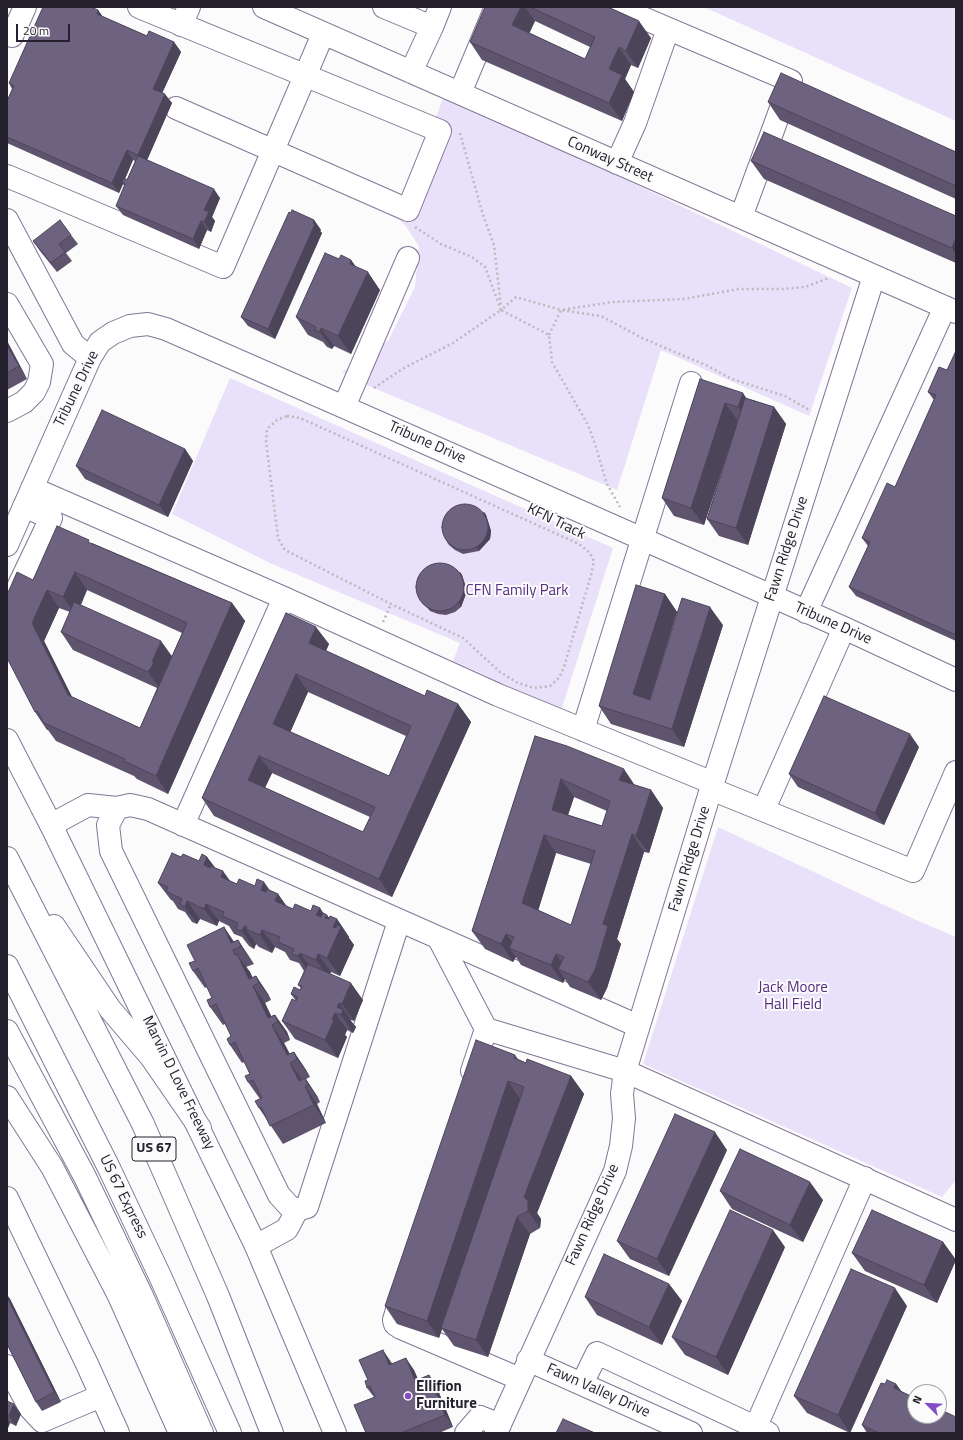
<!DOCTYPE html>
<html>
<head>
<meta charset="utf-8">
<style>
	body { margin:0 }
	#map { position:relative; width:963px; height:1440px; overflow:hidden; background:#fbfbfb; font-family:"Titillium Web",sans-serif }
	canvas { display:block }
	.frame { position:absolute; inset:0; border:8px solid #25202d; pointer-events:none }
	.north { position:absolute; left:907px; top:1384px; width:40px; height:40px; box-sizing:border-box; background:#fbfbfb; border:1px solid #a5a3a9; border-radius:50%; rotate:294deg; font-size:11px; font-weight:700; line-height:16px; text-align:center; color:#25202d }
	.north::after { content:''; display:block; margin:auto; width:14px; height:18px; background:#854dc5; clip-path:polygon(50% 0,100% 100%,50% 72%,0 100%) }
	.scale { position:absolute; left:16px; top:24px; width:54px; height:18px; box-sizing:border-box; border:2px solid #25202d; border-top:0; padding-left:5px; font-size:12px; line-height:14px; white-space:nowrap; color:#25202d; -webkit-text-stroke:3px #fbfbfb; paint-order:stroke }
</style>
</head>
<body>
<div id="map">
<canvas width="963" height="1440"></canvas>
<div class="frame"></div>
<div class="north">N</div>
<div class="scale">20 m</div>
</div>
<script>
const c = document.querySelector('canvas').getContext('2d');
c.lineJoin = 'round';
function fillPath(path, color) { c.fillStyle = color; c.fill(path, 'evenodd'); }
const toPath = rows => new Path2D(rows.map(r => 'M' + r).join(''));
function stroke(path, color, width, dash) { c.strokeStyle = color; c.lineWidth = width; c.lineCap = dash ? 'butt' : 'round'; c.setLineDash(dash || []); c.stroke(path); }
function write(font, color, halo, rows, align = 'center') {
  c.font = font + ' "Titillium Web",sans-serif'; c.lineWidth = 4; c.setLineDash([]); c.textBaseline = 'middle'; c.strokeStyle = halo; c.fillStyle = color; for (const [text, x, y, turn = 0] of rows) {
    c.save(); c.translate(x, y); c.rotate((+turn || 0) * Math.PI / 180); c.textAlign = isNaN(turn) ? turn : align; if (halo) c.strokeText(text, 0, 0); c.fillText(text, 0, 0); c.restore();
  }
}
fillPath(toPath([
	[704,7,956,7,956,121],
	[445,93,852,288,809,416,661,350,617,490,369,386,342,372,388,341,415,287,419,246,405,225,398,218],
	[230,378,613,548,560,714,486,682,487,676,453,661,460,643,272,564,172,514],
	[718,827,916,920,956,937,956,1180,942,1197,643,1064]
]), '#e9e0f9');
const minor = toPath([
	[139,7,440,131,408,210,176,108],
	[264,7,956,312],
	[384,7,432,27,411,72],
	[617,7,791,81,741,217],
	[181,25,189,7],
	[432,27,440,7],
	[12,36,25,7],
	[460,93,496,7],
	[617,163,635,123,668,29],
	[7,176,223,267,323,34],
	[7,220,73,344,90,358],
	[7,304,42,364,39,382,34,392,24,402,7,411],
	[344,407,408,258],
	[32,488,284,598,498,695,713,783],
	[7,545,90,358,100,342,113,333,130,326,148,324,166,329,344,407,844,628,956,680],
	[7,610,51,518,24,506],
	[806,612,945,307],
	[583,730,691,383],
	[711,789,913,871,956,772],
	[117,808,108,825,111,851,279,1195,289,1206,297,1210,307,1207,399,921],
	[764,809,844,628],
	[51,825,88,805,117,808,130,805,148,809,638,1026],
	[183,825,284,598],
	[439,939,486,1029],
	[472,1071,486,1029,625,1071,956,1220],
	[256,1246,287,1229,297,1210],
	[402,1293,394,1320,395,1324,401,1328,520,1379],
	[528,1360,691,1433],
	[7,1366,30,1408,42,1421,101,1396],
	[582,1384,597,1353,768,1433],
	[466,1433,480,1417,500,1425],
	[496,1433,615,1171,621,1146,624,1118,622,1094,625,1071,711,789,874,276],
	[753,1433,865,1178]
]);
const major = toPath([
	[7,740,51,825,256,1246,335,1433],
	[7,1198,87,1364,118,1433]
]);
const highway = toPath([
	[7,858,143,1124,218,1296,272,1433],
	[54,926,110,1009,151,1057,200,1128],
	[7,966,109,1168,160,1276,230,1433],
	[7,1031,85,1177,142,1296,202,1433],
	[7,1097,52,1167,119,1296,180,1433]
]);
stroke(minor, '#827696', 24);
stroke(major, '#827696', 24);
stroke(highway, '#827696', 24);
stroke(toPath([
	[460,133,483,215,494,245,501,306],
	[415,227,441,244,472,257,485,267,501,310,516,297,561,310,601,316,642,338,708,366,732,379,785,396,811,411],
	[549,335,561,310,612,302,684,299,739,289,782,289,805,287,829,278],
	[374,388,404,368,453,343,501,310,549,335,552,362,588,425,595,444,607,484,620,507],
	[287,416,300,418,579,544,590,553,594,561,591,575,564,667,559,678,550,686,534,688,518,683,500,672,463,638,391,604,285,550,278,538,266,441,267,429,277,420,287,416],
	[383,622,391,604]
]), '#bbb9bd', 2.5, [2, 3]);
stroke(minor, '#fff', 22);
stroke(major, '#fff', 22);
stroke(highway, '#fff', 22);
fillPath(toPath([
	[485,7,608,7,651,38,638,68,631,65,625,79,634,92,622,121,482,60,470,42],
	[535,21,590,47,585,59,529,33],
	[98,10,103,17,147,36,174,42,181,52,162,93,172,103,147,160,220,198,212,217,215,221,211,232,207,230,199,249,123,215,116,206,125,187,123,184,119,193,7,143,7,101,12,89,9,83],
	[133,160,135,161,127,180,125,179],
	[768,102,956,152,956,199,780,120],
	[751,161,956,216,956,263,764,179],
	[314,220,321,230,320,231,322,233,275,339,248,326,241,317],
	[71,235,78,244,66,253,72,261,57,272,40,251,33,241],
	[339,259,351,260,356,267,380,290,351,354,334,346,332,349,327,347,323,342,308,335,296,317],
	[7,341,27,379,7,390],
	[956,353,956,641,856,596,849,587,868,546,862,538,895,487,934,400,928,392,947,370],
	[700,379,746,398,774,407,786,424,748,545,719,536,707,519,734,431,704,525,674,516,662,498],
	[185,449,193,461,168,517,85,479,76,466],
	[484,512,486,515,491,531,490,539,479,551,463,554,455,550,449,545,447,542],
	[92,543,232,603,245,621,168,794,137,779,134,776,56,741,48,730,47,730,35,712,33,580],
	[87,590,182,633,172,656,81,605],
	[59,608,70,612,61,632,73,650,157,688,140,728,72,697,44,641],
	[460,572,462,575,467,591,461,607,455,612,446,615,438,614,430,611,419,598],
	[665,594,677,612,650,700,723,625,684,747,611,724,599,706],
	[286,613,329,644,326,651,425,696,458,704,471,722,392,897,214,816,202,798],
	[308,692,406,736,389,776,290,732],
	[272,773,370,817,363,832,265,788],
	[535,736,634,785,651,790,663,808,649,853,644,852,617,939,621,944,607,988,601,1000,570,987,565,979,563,983,521,965,516,957,513,962,485,949,472,931],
	[574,797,607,811,602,826,568,815],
	[556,853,591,864,571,925,538,910],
	[919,747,884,825,798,787,789,774],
	[181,857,199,861,207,857,215,868,230,881,237,884,255,886,270,891,278,894,286,906,293,909,311,911,320,908,323,913,327,915,329,918,337,919,349,937,349,938,354,945,340,976,331,972,330,973,363,1000,354,1021,351,1020,351,1021,356,1027,353,1033,347,1030,345,1035,347,1037,338,1058,295,1039,282,1021,296,1001,291,994,300,990,301,988,298,985,304,971,299,963,290,960,285,952,275,947,272,953,259,947,256,944,254,949,249,946,242,937,234,934,229,926,219,921,217,926,200,919,197,924,192,922,185,912,178,909,173,901,171,900,158,883],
	[224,927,234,942,238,940,254,964,246,967,250,972,252,978,256,976,268,994,271,1000,265,1003,271,1016,275,1015,287,1032,290,1040,284,1043,290,1054,294,1052,306,1070,310,1077,306,1079,317,1096,320,1102,317,1104,326,1123,283,1144,259,1108,260,1099,248,1082,250,1074,244,1062,242,1063,230,1045,231,1036,225,1024,223,1025,210,1007,212,998,207,987,205,988,193,971,195,961],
	[515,1055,518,1059,526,1063,571,1076,584,1094,537,1213,541,1219,540,1228,530,1234,488,1357,454,1346,442,1329,439,1338,397,1324,385,1306],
	[727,1150,669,1276,630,1259,617,1241],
	[720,1191,823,1200,803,1242,732,1209],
	[943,1242,956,1260,937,1303,865,1271,852,1253],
	[785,1247,728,1375,685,1355,672,1337],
	[669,1284,682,1301,662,1345,597,1315,585,1297],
	[7,1295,10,1299,61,1402,42,1411,36,1402,7,1344],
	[907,1306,850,1433,807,1413,794,1396],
	[391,1362,392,1364,414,1370,418,1380,429,1375,437,1388,453,1427,439,1433,366,1433,374,1397,367,1388,368,1380],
	[885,1384,896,1384,902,1392,956,1433,867,1433,862,1425],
	[7,1401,21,1414,16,1426,10,1423,8,1428,7,1427]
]), '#5e546e');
fillPath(toPath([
	[521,7,525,7,535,21,525,43,512,25],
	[98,10,105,20,97,14],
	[639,21,651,38,638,68,626,51],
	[174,42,181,52,160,98,153,89],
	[619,47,631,65,625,79,634,92,622,121,609,103,609,69],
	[165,94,172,103,145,165,138,155],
	[127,150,133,160,123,183,122,183,123,184,119,193,112,183],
	[214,189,220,198,212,217,215,221,211,232,204,222,204,210],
	[314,220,321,230,320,231,322,233,275,339,268,329],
	[201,221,207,230,199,249,193,239],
	[956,238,956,255,952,248],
	[351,260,364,278,350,264],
	[368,272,380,290,351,354,338,336],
	[321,328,334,346,332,349,320,332],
	[7,341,27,379,19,366,7,345],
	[743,393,755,411,750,425,738,407],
	[725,403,738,421,704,525,691,508],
	[774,407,786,424,748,545,736,528],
	[185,449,193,461,168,517,159,505],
	[484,512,486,515,491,531,490,539,479,551,477,548],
	[75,572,87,590,76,615,63,597],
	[460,572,462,575,467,591,461,607,459,603],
	[47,590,59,608,44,641,80,713,68,695,32,623],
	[665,594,677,612,646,712,633,694],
	[232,603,245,621,168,794,156,776],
	[710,607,723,625,684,747,672,729],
	[316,627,329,644,321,661,309,643],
	[161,641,174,659,161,690,148,672],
	[296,674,308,692,286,742,273,724],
	[458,704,471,722,392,897,379,879],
	[910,734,919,747,884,825,875,813],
	[259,756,272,773,260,798,248,780],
	[624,769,636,787,619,780],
	[561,779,574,797,564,827,552,810],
	[651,790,663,808,649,853,636,836],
	[632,834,644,852,617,939,621,944,607,988,601,1000,588,982,603,924],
	[544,835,556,853,535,921,522,903],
	[207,857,220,874,204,865],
	[223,871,236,889,221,877],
	[264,882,276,899,278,894,291,912,288,919,261,890],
	[187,901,200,919,197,924,185,907],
	[206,904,219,921,217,926,204,909],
	[320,908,326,917,327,915,334,925,337,919,349,937,349,938,354,945,340,976,327,958,316,915],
	[244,926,256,944,254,949,242,931],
	[224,927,236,945,231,943],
	[262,930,275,947,272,953,260,935],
	[506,934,519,951,509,948,516,957,513,962,501,944],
	[238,940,254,964,241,946],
	[233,950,240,961,237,954,250,972,256,984,249,979],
	[300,953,312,970,310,974,298,956],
	[318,954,331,972,328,977,316,960],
	[556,954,568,971,558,969,565,979,563,983,551,965],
	[256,976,268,994,271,1000,259,983],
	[351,983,363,1000,354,1021,342,1004],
	[253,986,265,1003,275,1024,268,1018],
	[339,1003,351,1020,351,1021,356,1027,353,1033,341,1015,337,1007],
	[335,1013,347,1030,345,1035,347,1037,338,1058,325,1040,332,1019],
	[275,1015,287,1032,290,1040,278,1022],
	[272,1025,284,1043,293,1061,287,1055],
	[294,1052,306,1070,310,1077,297,1059],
	[290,1063,303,1081,305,1086,317,1104,326,1123,314,1105,299,1081],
	[571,1076,584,1094,537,1213,541,1219,540,1228,528,1211,524,1197],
	[305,1078,317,1096,320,1102,308,1084],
	[508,1081,520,1099,441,1328,442,1329,439,1338,427,1321],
	[715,1132,727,1150,669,1276,657,1259],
	[810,1182,823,1200,803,1242,790,1225],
	[517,1217,530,1234,488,1357,476,1340],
	[773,1230,785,1247,728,1375,716,1357],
	[943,1242,956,1260,937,1303,924,1285],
	[669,1284,682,1301,662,1345,649,1327],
	[895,1288,907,1306,850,1433,838,1415],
	[7,1295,10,1299,61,1402,54,1392,7,1297],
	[383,1350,391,1362,398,1377,389,1365],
	[406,1358,414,1370,424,1393,415,1381],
	[429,1375,437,1388,453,1427,445,1415],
	[896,1384,908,1401,894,1388],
	[14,1404,21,1414,16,1426,9,1416],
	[7,1418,10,1423,8,1428,7,1426]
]), '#4c455a');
const building = toPath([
	[43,7,91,7,98,10,97,14,147,36,149,31,174,42,153,89,165,94,138,155,127,150,112,183,7,137,7,101,14,86,9,83,43,7],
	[485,7,521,7,512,25,585,59,595,37,530,7,608,7,639,21,626,51,619,47,609,69,622,75,609,103,470,42,485,7],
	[781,73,956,152,956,186,768,102,781,73],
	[764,132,956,216,956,238,952,248,751,161,764,132],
	[138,156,214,189,204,210,209,212,204,222,201,221,193,239,116,206,125,184,122,183,124,178,127,180,138,156],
	[292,210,314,220,313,223,315,224,268,329,241,317,289,212,291,213,292,210],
	[60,220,71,235,59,244,65,252,51,263,33,241,60,220],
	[325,253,339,259,341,255,351,260,350,264,368,272,338,336,321,328,320,332,315,330,316,327,296,317,325,253],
	[7,345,19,366,7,373,7,345],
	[955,353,956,353,956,635,849,587,870,542,862,538,887,483,895,487,936,395,928,392,939,367,947,370,955,353],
	[700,379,743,393,738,407,725,403,691,508,662,498,700,379],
	[745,398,774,407,736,528,707,519,745,398],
	[102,410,185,449,159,505,76,466,102,410],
	'442 527a23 23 0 1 1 46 0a23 23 0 1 1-46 0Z',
	[57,526,89,540,88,542,232,603,156,776,124,761,125,759,44,723,37,711,35,712,7,658,7,595,17,572,33,580,57,526],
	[75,572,187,623,140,728,68,695,32,623,47,590,63,597,75,572],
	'416 587a24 24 0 1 1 48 0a24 24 0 1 1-48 0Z',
	[636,585,665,594,633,694,650,700,682,598,710,607,672,729,599,706,636,585],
	[74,602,161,641,152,662,154,663,148,672,61,632,74,602],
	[286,613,316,627,309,643,425,696,427,690,458,704,379,879,202,798,286,613],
	[296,674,411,726,389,776,273,724,296,674],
	[259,756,375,807,363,832,248,780,259,756],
	[824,696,910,734,875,813,789,774,824,696],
	[535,736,567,746,624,769,619,780,651,790,636,836,632,834,603,924,608,926,595,970,588,982,558,969,564,957,556,954,551,965,509,948,514,937,506,934,501,944,472,931,535,736],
	[561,779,610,801,602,826,552,810,561,779],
	[544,835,595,851,571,925,522,903,544,835],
	[172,853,181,857,183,854,199,861,202,854,207,857,204,865,210,868,210,866,223,871,221,877,237,884,239,879,255,886,257,879,264,882,261,890,266,892,267,889,278,894,275,901,293,909,295,904,311,911,313,905,320,908,316,915,321,917,323,913,327,915,325,918,329,919,330,916,337,919,333,927,336,928,337,925,341,927,327,958,318,954,316,960,300,953,298,956,292,954,294,949,278,942,280,937,262,930,260,935,246,929,247,927,244,926,242,931,236,929,238,923,222,916,224,912,206,904,204,909,187,901,185,907,180,904,182,899,166,891,168,887,158,883,172,853],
	[224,927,231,943,238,940,241,946,233,950,235,955,237,954,249,979,256,976,259,983,253,986,268,1018,275,1015,278,1022,272,1025,287,1055,294,1052,297,1059,290,1063,299,1081,305,1078,308,1084,305,1086,314,1105,270,1126,261,1107,259,1108,255,1101,262,1098,253,1080,248,1082,245,1076,250,1074,235,1042,230,1045,227,1039,231,1036,216,1004,210,1007,207,1000,212,998,198,968,193,971,189,963,195,961,187,945,224,927],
	[308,964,351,983,342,1004,339,1003,337,1007,343,1010,341,1015,335,1013,332,1019,334,1020,325,1040,282,1021,292,999,296,1001,298,997,291,994,294,987,300,990,302,986,298,985,308,964],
	[476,1040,515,1055,514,1058,526,1063,527,1059,571,1076,524,1197,528,1201,528,1211,517,1217,476,1340,441,1328,524,1087,508,1081,427,1321,385,1306,476,1040],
	[675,1114,715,1132,657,1259,617,1241,675,1114],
	[740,1149,810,1182,790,1225,720,1191,740,1149],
	[730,1210,773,1230,716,1357,672,1337,730,1210],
	[872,1210,943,1242,924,1285,852,1253,872,1210],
	[604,1254,669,1284,649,1327,585,1297,604,1254],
	[851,1269,895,1288,838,1415,794,1396,851,1269],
	[7,1297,54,1392,36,1402,7,1344,7,1297],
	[383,1350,389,1365,406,1358,415,1381,429,1375,445,1415,401,1433,366,1433,354,1405,375,1397,370,1386,367,1388,365,1381,368,1380,359,1360,383,1350],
	[887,1380,896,1384,894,1388,915,1398,915,1416,939,1416,939,1409,956,1417,956,1433,879,1433,862,1425,881,1383,885,1384,887,1380],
	[7,1401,14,1404,9,1416,7,1415,7,1401],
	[563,1419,595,1433,556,1433,563,1419]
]);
fillPath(building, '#6d6280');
stroke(building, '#4c455a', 1);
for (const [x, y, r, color] of [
	[408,1396,4,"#854dc5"]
]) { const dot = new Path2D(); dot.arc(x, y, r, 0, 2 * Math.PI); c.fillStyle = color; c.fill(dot); stroke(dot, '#fbfbfb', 1.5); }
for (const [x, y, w] of [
	[154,1149,44]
]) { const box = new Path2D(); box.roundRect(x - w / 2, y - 12, w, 24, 3); c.fillStyle = '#fbfbfb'; c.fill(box); stroke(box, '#25202d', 1); }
write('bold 14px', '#25202d', null, [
	["US 67",154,1149]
]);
write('15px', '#25202d', '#fbfbfb', [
	["Conway Street",610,160,24],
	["Tribune Drive",77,389,-64],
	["Tribune Drive",427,443,24],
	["KFN Track",556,522,26],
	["Fawn Ridge Drive",787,549,-72],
	["Tribune Drive",833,624,24],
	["Fawn Ridge Drive",690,859,-73],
	["Marvin D Love Freeway",178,1083,64],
	["US 67 Express",123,1197,64],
	["Fawn Ridge Drive",593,1215,-66],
	["Fawn Valley Drive",598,1391,24]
]);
write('15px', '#552d82', '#fbfbfb', [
	["CFN Family Park",517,591],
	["Jack Moore",793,988],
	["Hall Field",793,1005]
]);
write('bold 15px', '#25202d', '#fbfbfb', [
	["Ellifion",416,1387],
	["Furniture",416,1404]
], 'left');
</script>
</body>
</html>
